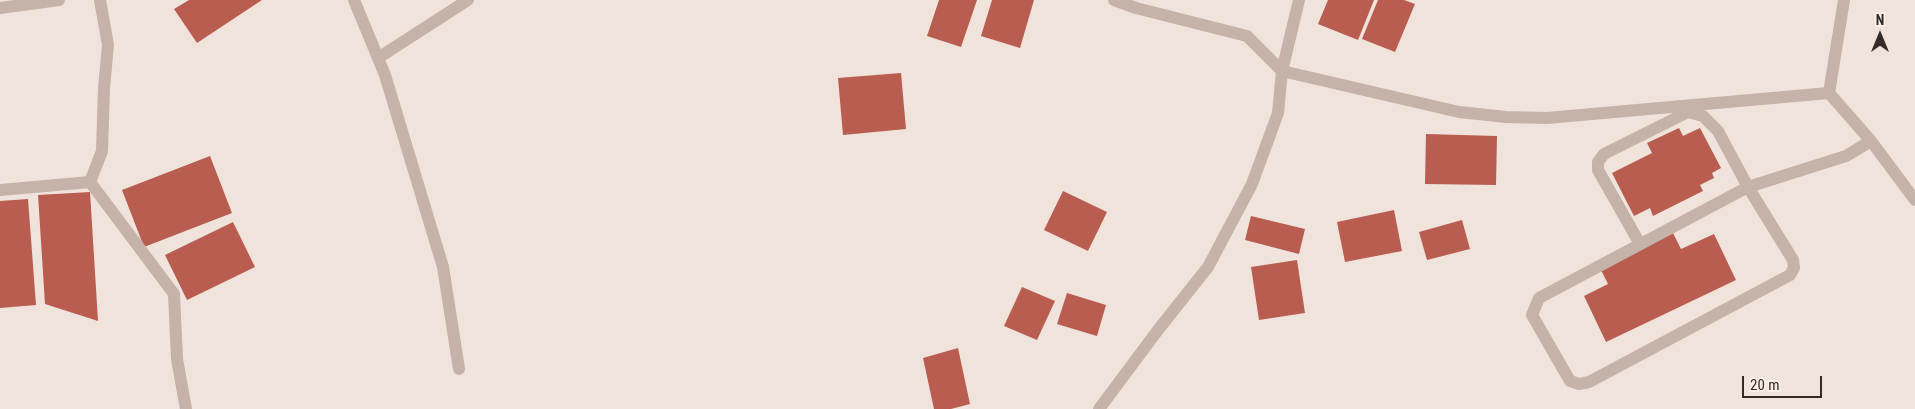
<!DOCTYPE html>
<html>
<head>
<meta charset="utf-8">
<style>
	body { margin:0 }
	#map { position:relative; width:1915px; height:409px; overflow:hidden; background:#efe3db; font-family:"Roboto Condensed",sans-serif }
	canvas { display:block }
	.north { position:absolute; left:1855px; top:10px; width:50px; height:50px; -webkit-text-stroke:4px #f7eee7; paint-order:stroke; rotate:0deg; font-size:14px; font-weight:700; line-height:20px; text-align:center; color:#332a28 }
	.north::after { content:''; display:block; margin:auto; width:18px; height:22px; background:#332a28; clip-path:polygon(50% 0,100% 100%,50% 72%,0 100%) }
	.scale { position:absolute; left:1742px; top:376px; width:80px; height:22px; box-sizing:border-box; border:2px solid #332a28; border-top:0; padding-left:6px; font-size:15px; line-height:18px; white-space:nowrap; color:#332a28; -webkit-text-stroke:4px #f7eee7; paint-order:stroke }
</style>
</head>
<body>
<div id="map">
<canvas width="1915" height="409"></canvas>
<div class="north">N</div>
<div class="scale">20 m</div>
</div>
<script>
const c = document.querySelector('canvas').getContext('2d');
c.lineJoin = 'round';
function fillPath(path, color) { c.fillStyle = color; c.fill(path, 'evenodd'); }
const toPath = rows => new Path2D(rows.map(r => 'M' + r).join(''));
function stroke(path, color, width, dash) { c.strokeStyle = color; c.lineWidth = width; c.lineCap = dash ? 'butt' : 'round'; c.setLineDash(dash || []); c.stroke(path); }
fillPath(toPath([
	[189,0,262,0,197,43,174,9],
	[939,0,977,0,961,47,927,36],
	[992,0,1034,0,1020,48,981,36],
	[1328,0,1374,0,1358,40,1318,24],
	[1378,0,1404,0,1415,4,1395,52,1362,39],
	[901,73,906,129,843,135,838,78],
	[1679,128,1683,136,1700,128,1721,168,1712,173,1714,178,1700,185,1703,191,1653,216,1650,208,1634,216,1612,173,1652,153,1647,143],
	[1426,134,1497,136,1496,185,1425,184],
	[210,156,232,213,144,247,122,190],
	[1063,191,1107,212,1088,251,1044,230],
	[90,192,98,321,45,304,38,195],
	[28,199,36,305,0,308,0,201],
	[1394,210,1402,251,1345,262,1337,222],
	[1251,216,1305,229,1299,254,1245,240],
	[1462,220,1470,249,1427,260,1419,232],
	[233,222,255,267,187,300,165,255],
	[1672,231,1681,249,1714,234,1736,280,1606,342,1584,296,1608,284,1599,266],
	[1297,260,1305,313,1259,320,1251,267],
	[1022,287,1055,301,1037,340,1004,326],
	[1067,293,1106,305,1097,336,1057,324],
	[958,348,970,404,951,409,934,409,923,358]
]), '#b85d50');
stroke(toPath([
	[354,0,385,75,443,267,459,369],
	[1114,0,1136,8,1247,36,1282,71,1459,112,1506,117,1547,118,1829,93],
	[1844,0,1829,93,1871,141,1915,200],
	[0,8,59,0],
	[378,58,468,0],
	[90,182,174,294,177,359,186,409],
	[0,190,90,182,102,151,104,88,108,45,100,0],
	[1640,244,1598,170,1598,162,1604,154,1688,112,1703,116,1718,131,1748,187,1793,260,1794,268,1790,275,1589,382,1579,384,1570,381,1532,315,1539,298,1748,187,1846,156,1871,141],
	[1099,409,1158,330,1208,267,1252,184,1278,113,1282,71,1299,0]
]), '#c5b2a9', 12);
</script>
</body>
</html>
